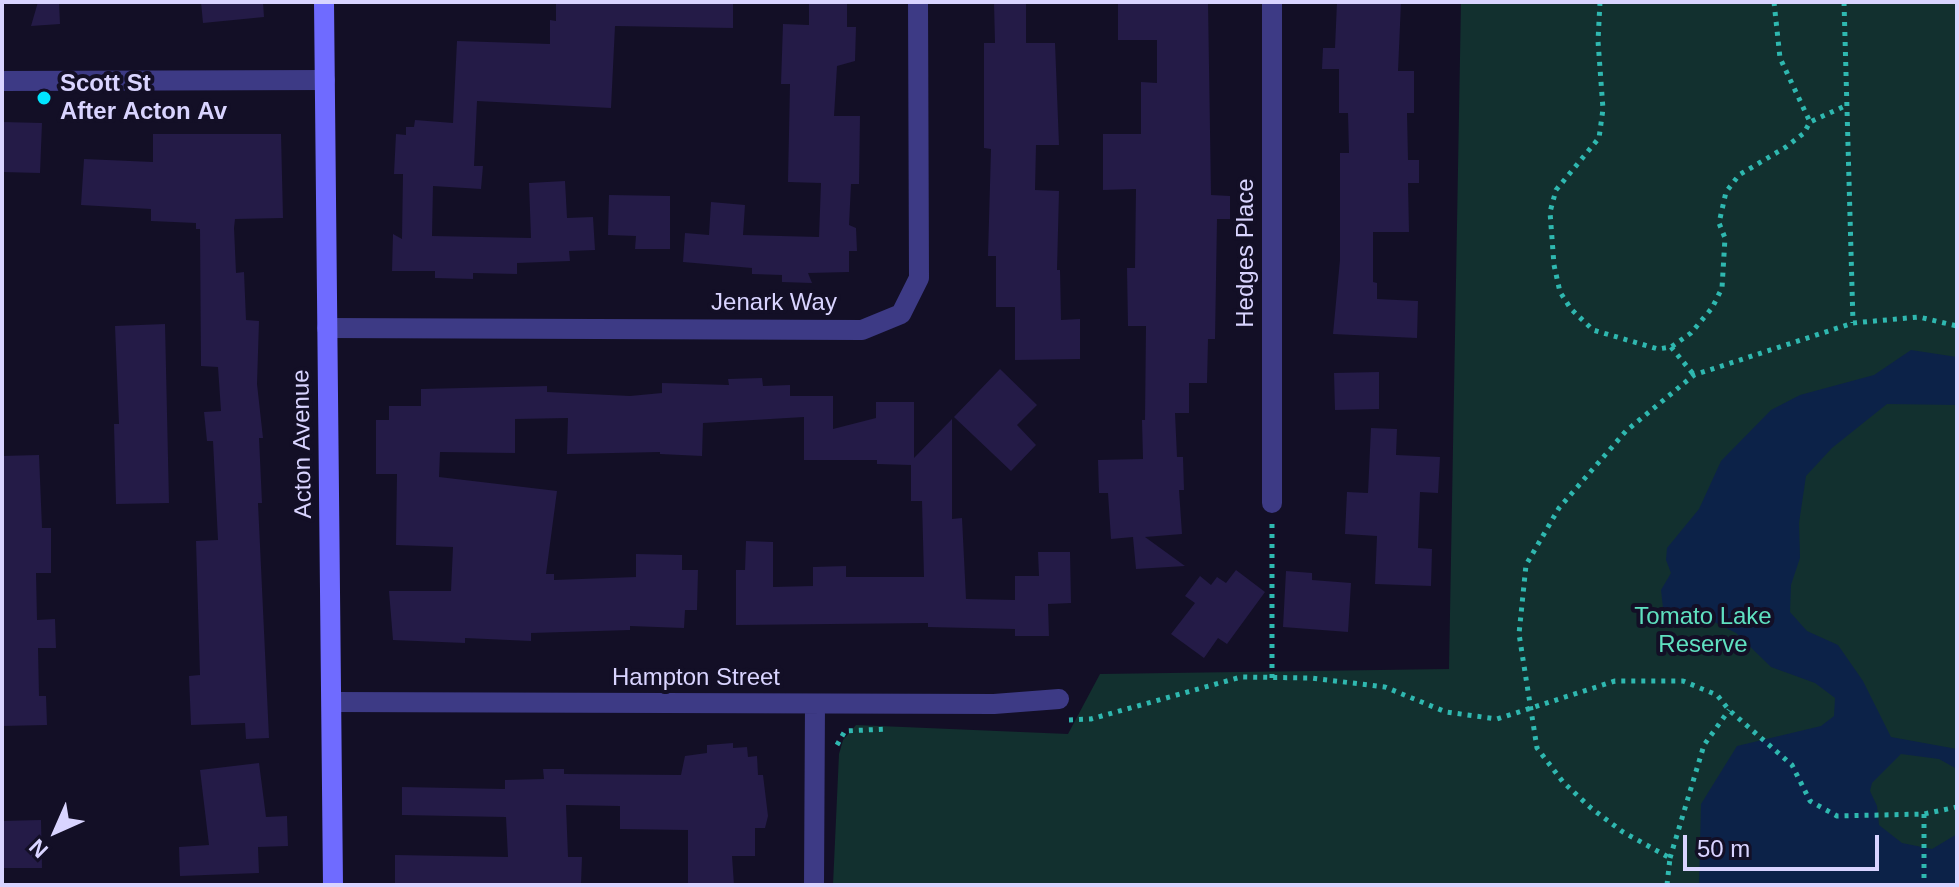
<!DOCTYPE html>
<html>
<head>
<meta charset="utf-8">
<style>
	body { margin:0 }
	#map { position:relative; width:1959px; height:887px; overflow:hidden; background:#130f26; font-family:Helvetica,sans-serif }
	canvas { display:block }
	.frame { position:absolute; inset:0; border:4px solid #d9d4ff; pointer-events:none }
	.north { position:absolute; left:16px; top:791px; width:80px; height:80px; -webkit-text-stroke:6px #130f26; paint-order:stroke; rotate:225deg; font-size:22px; font-weight:700; line-height:32px; text-align:center; color:#d9d4ff }
	.north::after { content:''; display:block; margin:auto; width:28px; height:36px; background:#d9d4ff; clip-path:polygon(50% 0,100% 100%,50% 72%,0 100%) }
	.scale { position:absolute; left:1683px; top:835px; width:196px; height:36px; box-sizing:border-box; border:4px solid #d9d4ff; border-top:0; padding-left:10px; font-size:24px; line-height:28px; white-space:nowrap; color:#d9d4ff; -webkit-text-stroke:6px #130f26; paint-order:stroke }
</style>
</head>
<body>
<div id="map">
<canvas width="1959" height="887"></canvas>
<div class="frame"></div>
<div class="north">N</div>
<div class="scale">50 m</div>
</div>
<script>
const c = document.querySelector('canvas').getContext('2d');
c.lineJoin = 'round';
function fillPath(path, color) { c.fillStyle = color; c.fill(path, 'evenodd'); }
const toPath = rows => new Path2D(rows.map(r => 'M' + r).join(''));
function stroke(path, color, width, dash) { c.strokeStyle = color; c.lineWidth = width; c.lineCap = dash ? 'butt' : 'round'; c.setLineDash(dash || []); c.stroke(path); }
function write(font, color, halo, rows, align = 'center') {
  c.font = font + ' Helvetica,sans-serif'; c.lineWidth = 8; c.setLineDash([]); c.textBaseline = 'middle'; c.strokeStyle = halo; c.fillStyle = color; for (const [text, x, y, turn = 0] of rows) {
    c.save(); c.translate(x, y); c.rotate((+turn || 0) * Math.PI / 180); c.textAlign = isNaN(turn) ? turn : align; if (halo) c.strokeText(text, 0, 0); c.fillText(text, 0, 0); c.restore();
  }
}
fillPath(toPath([
	[1461,2,1957,2,1957,885,833,885,839,754,843,740,856,725,1068,734,1100,674,1449,669]
]), '#12302f');
fillPath(toPath([
	[1911,350,1957,357,1957,405,1887,404,1832,448,1806,476,1799,523,1800,558,1791,585,1790,612,1807,631,1838,645,1863,681,1891,737,1957,749,1957,769,1939,759,1901,754,1872,783,1870,791,1877,806,1879,825,1902,843,1932,849,1957,834,1957,885,1699,885,1701,804,1737,746,1821,726,1834,716,1835,698,1815,683,1771,667,1736,633,1701,615,1685,617,1663,608,1661,590,1671,573,1666,560,1667,548,1699,509,1721,461,1771,410,1800,395,1874,375]
]), '#0c2248');
fillPath(toPath([
	[38,2,59,2,60,24,31,26],
	[201,2,263,2,264,17,203,23],
	[556,2,733,2,733,28,615,26,611,108,477,101,474,166,483,166,481,189,433,186,432,236,531,238,529,183,565,181,567,218,593,217,595,250,569,251,570,261,517,263,517,274,473,273,473,279,435,278,435,271,392,271,393,234,402,239,403,174,394,174,396,134,406,135,406,127,414,127,415,120,453,123,457,41,550,44,550,20,556,21],
	[809,2,847,2,847,27,856,27,855,61,837,66,834,116,860,116,859,184,851,184,849,225,856,228,857,251,849,251,849,272,808,273,812,283,782,282,782,275,752,274,752,268,683,262,685,233,709,235,711,202,745,205,743,235,819,237,821,183,788,182,790,84,781,84,783,24,809,25],
	[994,2,1026,2,1026,43,1055,43,1059,145,1036,145,1035,190,1059,191,1057,270,1060,270,1061,320,1080,319,1080,359,1015,360,1015,307,996,307,996,256,988,256,991,149,984,148,984,43,995,43],
	[1118,2,1208,2,1211,195,1230,196,1230,219,1217,219,1215,339,1208,339,1207,383,1189,383,1189,413,1175,413,1177,457,1183,457,1184,490,1179,490,1182,534,1145,537,1185,566,1136,569,1133,537,1111,539,1108,493,1099,493,1098,460,1143,459,1142,420,1145,420,1146,326,1128,326,1127,268,1135,268,1136,189,1103,190,1103,134,1141,134,1141,82,1157,83,1157,40,1118,40],
	[1337,2,1401,2,1398,71,1414,71,1414,113,1407,113,1408,160,1419,160,1419,183,1408,183,1409,232,1373,232,1373,282,1377,283,1377,299,1418,301,1417,338,1333,334,1340,260,1340,153,1349,153,1348,113,1339,113,1339,69,1322,69,1323,48,1335,48],
	[2,122,42,123,40,173,2,172],
	[153,134,281,134,283,218,235,219,234,228,236,273,244,272,246,320,259,321,257,384,263,438,259,438,262,503,258,503,269,738,246,739,245,723,191,725,189,676,200,675,196,541,218,540,213,441,207,441,204,412,221,411,218,367,201,366,200,229,196,229,196,223,151,221,151,209,81,205,84,159,153,162],
	[609,195,670,196,670,249,635,249,636,236,608,235],
	[165,324,169,503,116,504,114,424,119,424,115,326],
	[1000,369,1037,405,1017,425,1036,445,1011,471,954,417],
	[1379,372,1379,409,1335,410,1334,373],
	[762,378,763,386,790,385,790,396,833,396,833,429,876,418,876,402,914,402,914,458,952,419,952,519,962,518,966,599,1015,600,1015,576,1039,576,1038,552,1070,552,1071,603,1048,604,1049,636,1015,636,1015,629,928,627,928,623,736,625,736,570,745,570,746,541,773,542,773,587,813,586,813,567,846,566,846,577,924,577,922,501,911,501,911,465,877,464,877,460,804,460,804,417,703,423,702,456,660,454,660,452,567,454,568,418,515,419,515,453,440,452,439,477,557,491,546,574,554,574,554,580,636,577,636,554,682,555,682,570,698,570,697,610,685,610,684,628,630,626,630,630,531,633,531,641,465,638,465,643,393,640,389,591,451,591,453,547,396,545,397,474,376,474,376,420,389,420,389,406,421,406,421,389,547,386,547,392,630,396,662,393,662,383,729,385,728,379],
	[1371,428,1397,429,1396,455,1440,457,1438,493,1420,492,1418,548,1432,549,1431,586,1375,584,1377,536,1345,534,1347,492,1368,493],
	[39,455,42,528,51,528,51,573,36,573,37,620,55,619,56,648,38,648,39,696,46,696,47,725,2,726,2,456],
	[1236,570,1265,592,1227,644,1218,638,1204,658,1171,634,1195,603,1185,596,1200,576,1211,585,1217,577,1226,583],
	[1286,571,1312,573,1312,580,1351,583,1348,632,1283,627],
	[733,743,733,748,747,747,748,757,757,756,758,775,763,775,768,816,765,828,755,828,755,856,732,856,734,885,688,885,688,830,620,829,620,806,566,805,568,857,582,857,581,884,395,885,395,855,508,857,506,817,402,815,402,787,505,789,505,780,544,779,543,769,564,769,564,774,681,775,685,756,707,753,707,745],
	[259,763,266,817,287,816,288,846,258,847,259,873,180,876,179,847,209,845,200,770],
	[41,820,42,868,2,868,2,821]
]), '#241b47');
stroke(toPath([
	[1600,2,1598,41,1603,109,1599,138,1556,190,1550,212,1554,265,1560,292,1571,309,1593,330,1658,349,1671,347,1691,333,1712,308,1722,288,1725,238,1719,223,1726,192,1739,175,1786,147,1804,133,1810,122,1847,105],
	[1774,2,1780,58,1810,122],
	[1844,2,1853,323],
	[1671,347,1694,375],
	[1272,678,1272,523],
	[1069,720,1091,719,1241,677,1311,678,1385,687,1446,712,1497,719,1615,681,1683,681,1717,695,1729,710,1792,765,1810,801,1837,816,1924,814,1957,807],
	[837,745,845,731,887,729],
	[1924,814,1924,883],
	[1670,858,1704,745,1729,710],
	[1667,885,1670,858,1623,832,1591,808,1563,782,1537,748,1519,634,1526,565,1559,508,1626,431,1694,375,1853,323,1919,317,1957,326]
]), '#2fb8b0', 5, [4, 6]);
stroke(toPath([
	[1272,2,1272,503],
	[2,81,325,80],
	[327,328,862,330,901,314,919,278,918,2],
	[333,702,994,704,1059,699],
	[814,885,815,704]
]), '#3d3a85', 20);
stroke(toPath([
	[324,2,333,885]
]), '#6f6bff', 20);
for (const [x, y, r, color] of [
	[44,98,8,"#00e5ff"]
]) { const dot = new Path2D(); dot.arc(x, y, r, 0, 2 * Math.PI); c.fillStyle = color; c.fill(dot); stroke(dot, '#130f26', 3); }
write('bold 24px', '#d9d4ff', '#130f26', [
	["Scott St",60,84],
	["After Acton Av",60,112]
], 'left');
write('24px', '#d9d4ff', '#130f26', [
	["Hedges Place",1246,253,-90],
	["Jenark Way",774,303],
	["Acton Avenue",303,444,-91],
	["Hampton Street",696,678]
]);
write('24px', '#5fe0c0', '#130f26', [
	["Tomato Lake",1703,617],
	["Reserve",1703,645]
]);
</script>
</body>
</html>
